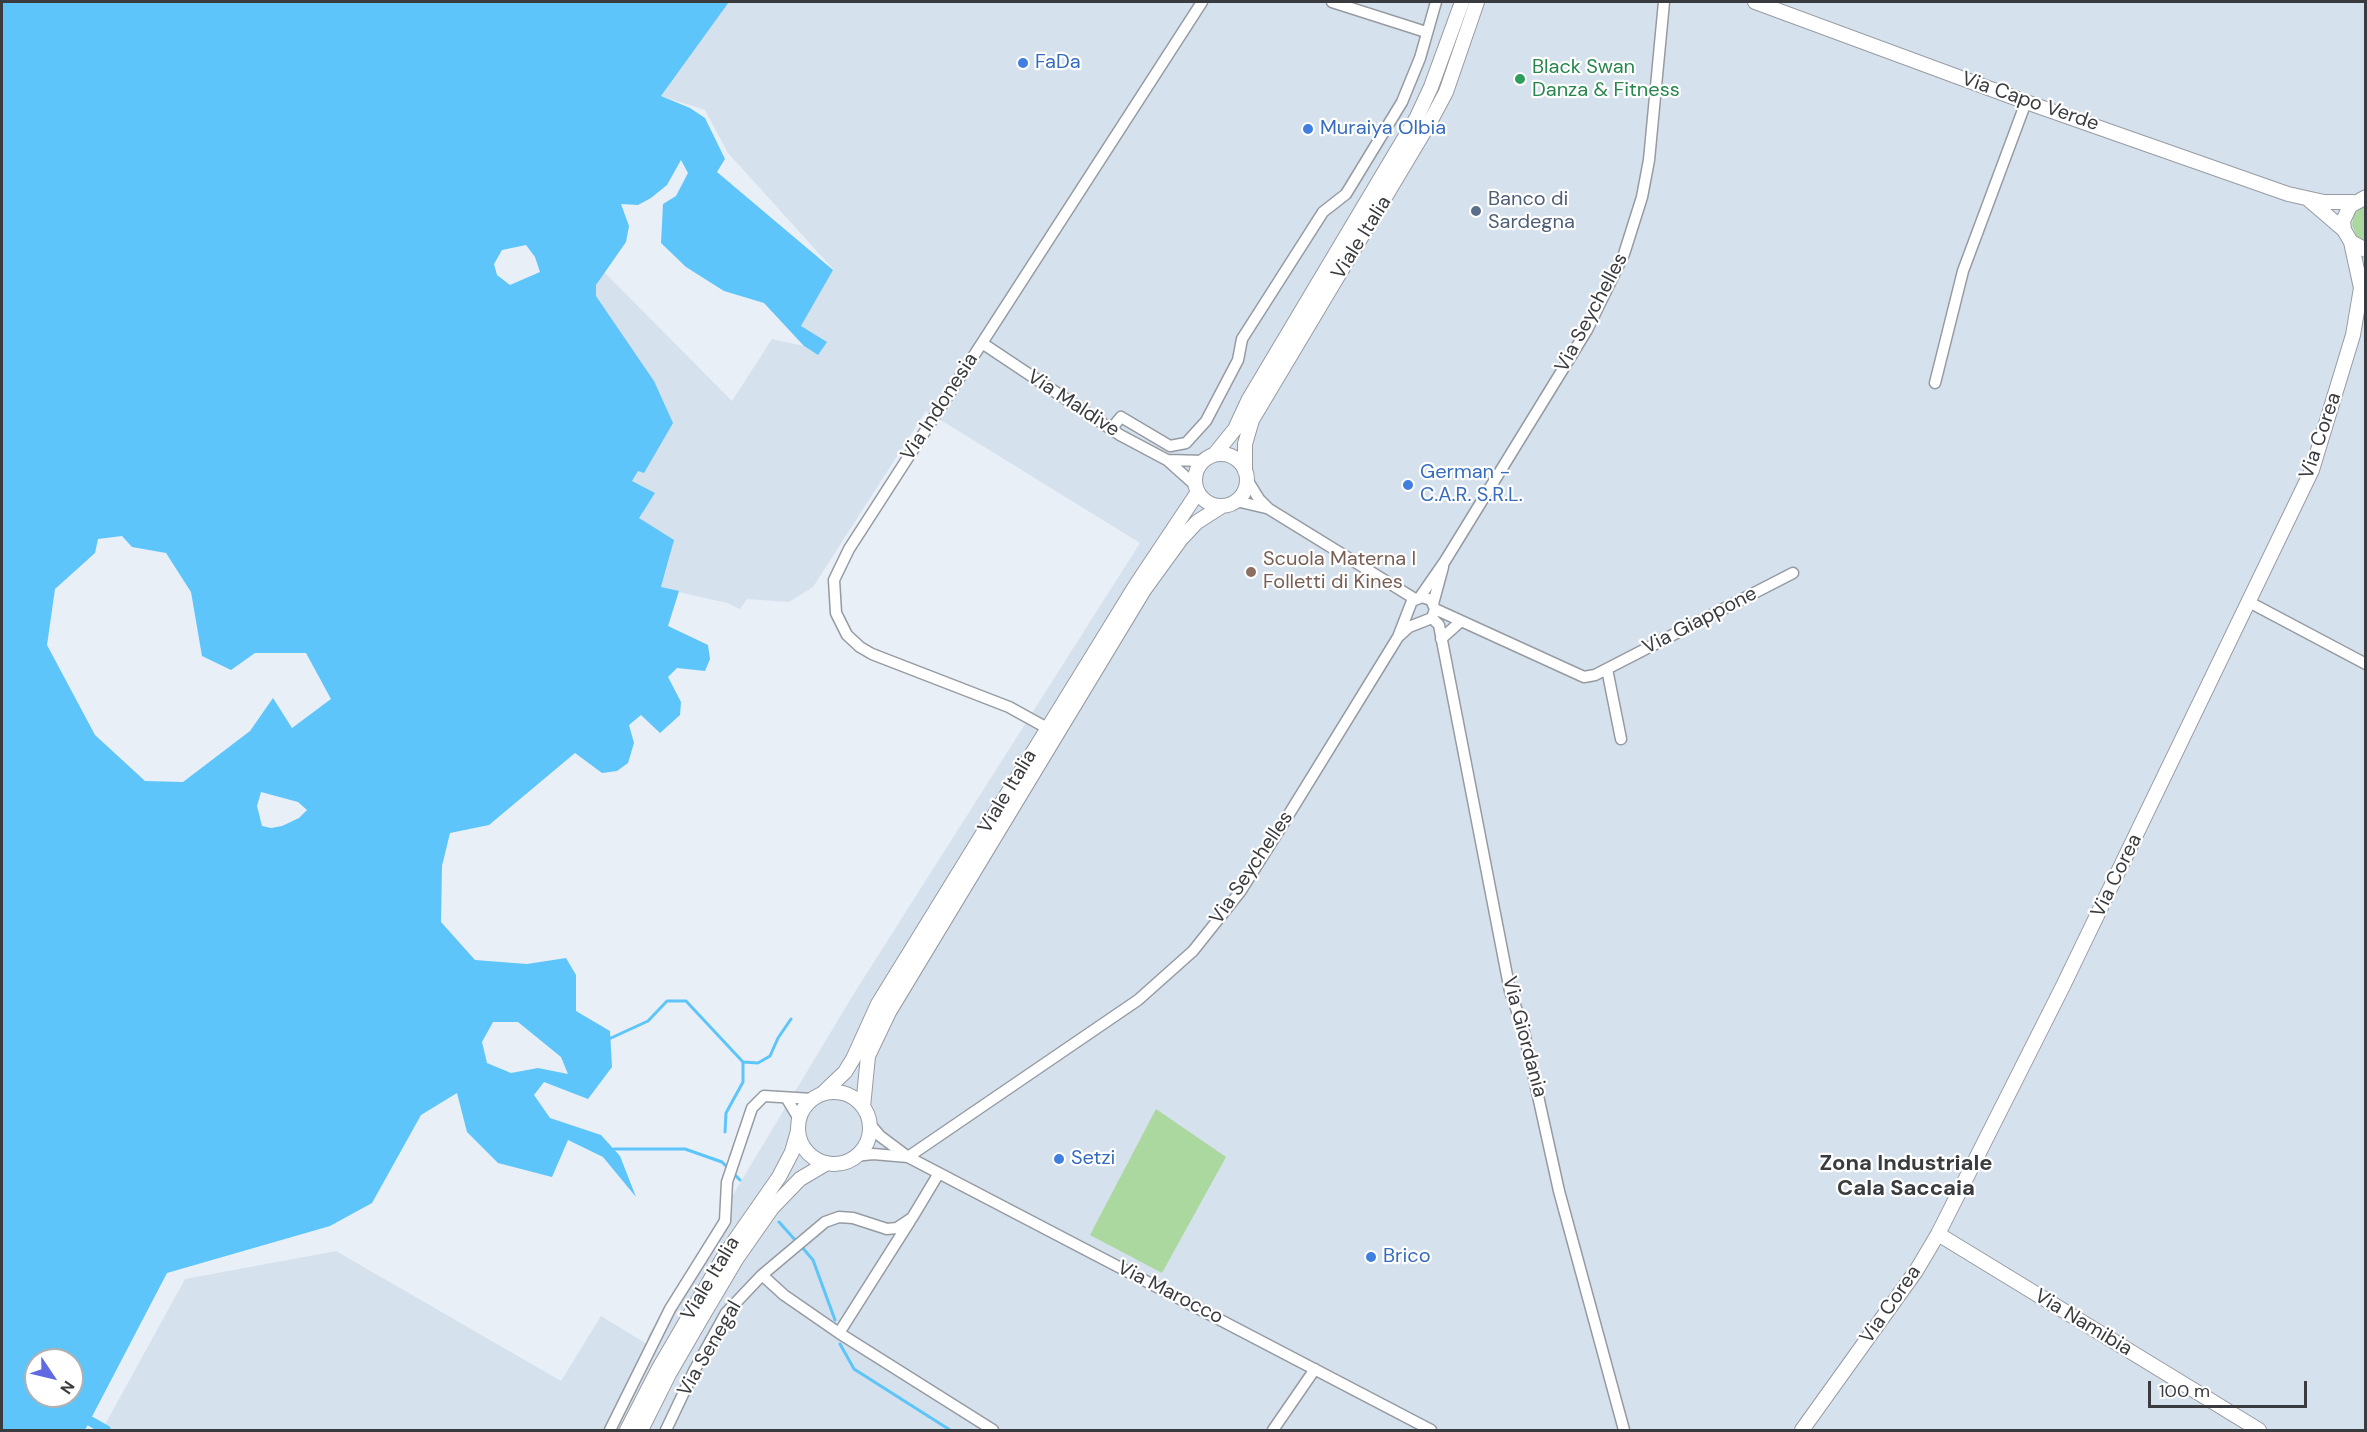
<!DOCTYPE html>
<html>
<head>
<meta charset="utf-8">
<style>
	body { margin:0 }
	#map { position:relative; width:2367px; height:1432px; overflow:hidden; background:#e9eff6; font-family:"DM Sans",sans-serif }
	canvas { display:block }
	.frame { position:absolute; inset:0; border:3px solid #393b3e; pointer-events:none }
	.north { position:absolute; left:24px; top:1348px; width:60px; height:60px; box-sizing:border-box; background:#fff; border:2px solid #b0b1b2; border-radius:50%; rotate:125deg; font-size:16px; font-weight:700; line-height:24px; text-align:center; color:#393b3e }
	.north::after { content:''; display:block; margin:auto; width:21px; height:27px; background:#616ae2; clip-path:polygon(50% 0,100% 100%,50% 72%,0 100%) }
	.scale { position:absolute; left:2148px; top:1381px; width:159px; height:27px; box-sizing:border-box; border:3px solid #393b3e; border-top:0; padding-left:8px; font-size:18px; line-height:21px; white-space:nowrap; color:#393b3e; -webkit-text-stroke:4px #fff; paint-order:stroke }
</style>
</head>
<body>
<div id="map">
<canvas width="2367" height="1432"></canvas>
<div class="frame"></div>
<div class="north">N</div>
<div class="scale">100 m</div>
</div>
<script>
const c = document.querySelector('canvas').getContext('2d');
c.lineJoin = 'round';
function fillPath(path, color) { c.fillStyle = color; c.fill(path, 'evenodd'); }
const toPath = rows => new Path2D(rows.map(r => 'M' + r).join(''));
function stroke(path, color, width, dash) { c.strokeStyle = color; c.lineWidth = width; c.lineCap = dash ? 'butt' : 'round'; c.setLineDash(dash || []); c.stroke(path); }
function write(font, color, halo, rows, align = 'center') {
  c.font = font + ' "DM Sans",sans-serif'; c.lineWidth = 4.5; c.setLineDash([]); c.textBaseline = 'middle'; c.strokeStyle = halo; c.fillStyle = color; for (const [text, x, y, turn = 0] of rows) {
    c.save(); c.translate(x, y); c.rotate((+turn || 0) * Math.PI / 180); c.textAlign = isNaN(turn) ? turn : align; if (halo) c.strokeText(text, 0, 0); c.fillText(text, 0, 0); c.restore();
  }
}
fillPath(toPath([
	[729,2,2365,2,2365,1430,102,1430,185,1279,336,1251,561,1381,601,1316,647,1344,648,1336,853,995,1140,543,926,411,813,587,789,602,747,599,740,609,727,603,661,588,670,556,639,518,632,481,638,471,654,381,596,296,596,285,604,272,732,401,772,339,804,346,818,355,801,326,833,269,728,153,705,110,661,96]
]), '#d6e1ee');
fillPath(toPath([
	[2363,206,2365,206,2365,241,2357,237,2352,225,2354,214],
	[1156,1109,1226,1157,1162,1273,1090,1235]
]), '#abd89e');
fillPath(toPath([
	[2,2,729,2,661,96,690,108,705,118,725,159,717,172,833,270,801,326,827,342,818,355,804,346,764,303,724,291,686,267,661,243,663,204,676,196,688,173,681,160,667,185,651,198,638,205,621,204,629,226,626,242,596,285,596,296,654,381,673,423,644,473,638,471,632,481,655,493,639,518,674,540,661,587,679,591,668,626,708,645,710,659,705,671,677,668,668,677,681,702,680,715,660,733,641,715,629,725,634,743,628,763,617,771,602,773,575,753,489,825,450,833,442,866,441,922,475,960,527,964,566,958,576,975,576,1011,610,1031,612,1067,588,1099,544,1082,534,1095,550,1118,601,1135,620,1156,636,1197,603,1157,568,1140,552,1177,498,1163,467,1132,457,1093,421,1115,372,1203,330,1226,167,1273,85,1430,2,1430],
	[526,245,535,257,540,272,510,285,497,275,494,264,502,250],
	[122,536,132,547,166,553,191,592,202,656,231,670,255,653,306,653,331,699,292,728,273,698,250,731,183,782,145,781,95,735,47,645,55,589,95,553,98,539],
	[261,792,298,802,307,810,299,818,282,826,271,828,262,826,257,806],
	[493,1022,518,1022,561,1057,568,1074,538,1068,511,1073,487,1063,482,1042],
	[36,1360,72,1360,72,1396,36,1396]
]), '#5dc5f9');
stroke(toPath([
	[611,1038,648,1021,667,1001,686,1001,743,1062,743,1082,726,1113,725,1132],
	[743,1062,758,1063,770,1056,778,1038,791,1019],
	[614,1149,685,1149,722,1162,728,1168],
	[733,1173,740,1180],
	[779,1222,796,1241],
	[801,1246,813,1260,835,1320],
	[840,1344,854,1369,950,1430]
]), '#5dc5f9', 3);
stroke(toPath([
	[90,1421,106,1430]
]), '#5dc5f9', 10);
const street = toPath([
	[1332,2,1426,32],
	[982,343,1120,435,1167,460,1195,485],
	[1935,383,1963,271,2026,102],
	[1111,429,1121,417,1170,446,1186,443,1206,421,1238,360,1242,339,1323,212,1346,194,1402,102,1420,58,1436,2],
	[1167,460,1204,461],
	[1246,478,1259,499,1269,509,1415,599],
	[1236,501,1266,508],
	[1420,597,1445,561,1587,330,1624,254,1642,197,1649,160,1664,2],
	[2249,602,2366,664],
	[1433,604,1443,567],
	[1435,609,1584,677,1595,675,1793,573],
	[1432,618,1439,625,1510,991,1523,1028,1559,1191,1624,1430],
	[1441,639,1460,622],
	[1607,669,1621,739],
	[1047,728,1009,707,872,654,860,647,847,635,836,613,834,580,849,549,1202,2],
	[787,1099,799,1119],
	[869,1123,880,1136,908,1157,1431,1430],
	[855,1156,873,1154,908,1157],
	[908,1157,1138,1000,1193,951,1240,892,1278,832,1398,637,1412,601,1422,597,1431,600,1435,609,1432,618,1409,627,1398,637],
	[762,1275,784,1295,839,1333,993,1430],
	[839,1333,910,1221],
	[610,1430,670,1309,725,1221,727,1182,752,1108,764,1096,812,1099],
	[666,1430,694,1371,726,1313,762,1275,825,1222,839,1217,853,1218,887,1229,897,1228,912,1218,939,1173],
	[1273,1430,1315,1369]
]);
const secondary = toPath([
	[1755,2,2026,102,2288,194,2324,202,2353,202],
	[2366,197,2350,206,2343,221,2344,230,2351,242,2366,250],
	[2309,200,2344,230],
	[2351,242,2361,288],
	'1195 480a26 26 0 1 1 52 0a26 26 0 1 1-52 0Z',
	[1214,455,1235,429,1249,399,1417,117,1431,87,1462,2],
	[1245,471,1245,444,1252,420,1430,122,1446,92,1477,2],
	'798 1128a36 36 0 1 1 72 0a36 36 0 1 1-72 0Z',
	[823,1093,845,1072,853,1059,878,1004,1136,585,1198,492],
	[863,1107,868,1056,889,1012,1144,590,1181,539,1197,522,1222,506],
	[1938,1234,2259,1430],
	[627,1430,659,1368,726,1253,779,1177,792,1152,798,1131],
	[641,1430,669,1374,702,1317,737,1258,772,1208,800,1179,827,1163],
	[1802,1430,1916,1271,1938,1234,2063,986,2312,470,2353,335,2361,288,2366,280]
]);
stroke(street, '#969ba2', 13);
stroke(secondary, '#969ba2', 16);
stroke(street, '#fff', 10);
stroke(secondary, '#fff', 14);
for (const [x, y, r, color] of [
	[1023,63,6,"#3f7fe0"],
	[1520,79,6,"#2e9e5b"],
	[1308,129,6,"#3f7fe0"],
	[1476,211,6,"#5c6f8a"],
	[1408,485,6,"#3f7fe0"],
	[1251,572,6,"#8d6e63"],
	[1059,1159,6,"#3f7fe0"],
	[1371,1257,6,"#3f7fe0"]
]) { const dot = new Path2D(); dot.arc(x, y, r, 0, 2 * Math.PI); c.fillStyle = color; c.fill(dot); stroke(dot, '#fff', 2); }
write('20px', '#366cbe', '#fff', [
	["FaDa",1035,63],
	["Muraiya Olbia",1320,129],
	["German -",1420,473],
	["C.A.R. S.R.L.",1420,496],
	["Setzi",1071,1159],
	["Brico",1383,1257]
], 'left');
write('20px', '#27864d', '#fff', [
	["Black Swan",1532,68],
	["Danza & Fitness",1532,91]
], 'left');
write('20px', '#393b3e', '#fff', [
	["Via Capo Verde",2030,102,19],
	["Viale Italia",1362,238,-58],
	["Via Seychelles",1592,313,-62],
	["Via Maldive",1073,404,33],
	["Via Indonesia",940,407,-57],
	["Via Corea",2321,436,-71],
	["Via Giappone",1700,621,-27],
	["Viale Italia",1008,792,-59],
	["Via Seychelles",1252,868,-56],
	["Via Corea",2117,876,-64],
	["Via Giordania",1524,1037,75],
	["Viale Italia",711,1279,-59],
	["Via Marocco",1170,1293,27],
	["Via Corea",1891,1305,-55],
	["Via Namibia",2083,1323,31],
	["Via Senegal",710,1349,-60]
]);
write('20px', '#4e5e75', '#fff', [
	["Banco di",1488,200],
	["Sardegna",1488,223]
], 'left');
write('20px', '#785e54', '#fff', [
	["Scuola Materna I",1263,560],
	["Folletti di Kines",1263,583]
], 'left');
write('bold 22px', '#393b3e', '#fff', [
	["Zona Industriale",1906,1164],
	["Cala Saccaia",1906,1189]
]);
</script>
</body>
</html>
